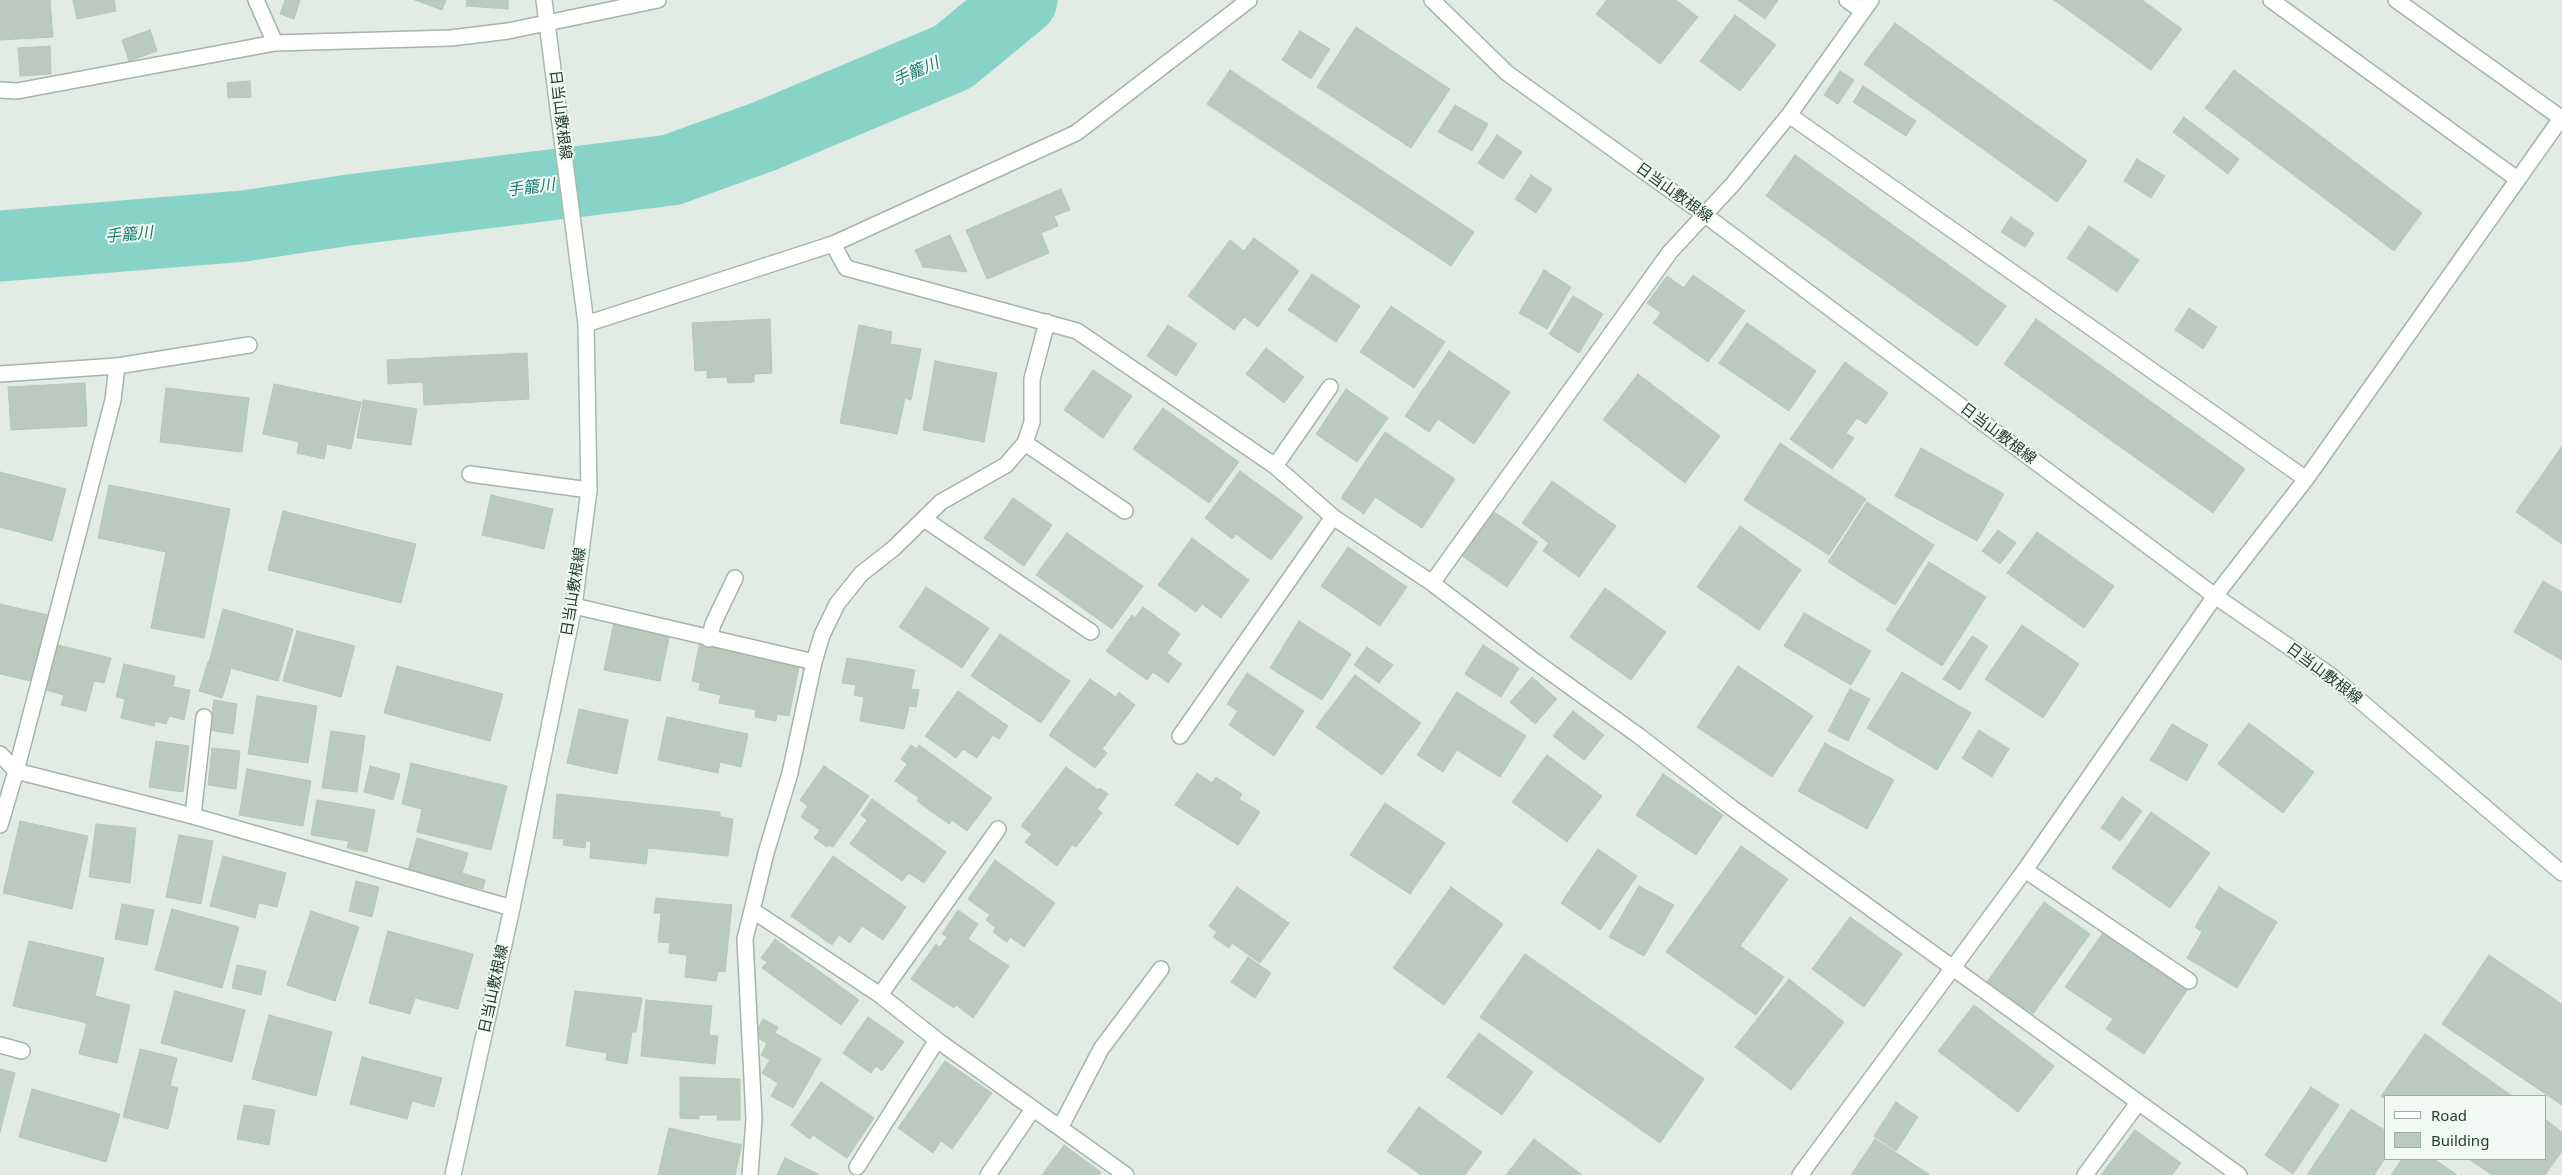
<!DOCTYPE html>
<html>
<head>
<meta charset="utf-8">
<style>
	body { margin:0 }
	#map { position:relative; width:2562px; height:1175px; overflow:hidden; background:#e2ece4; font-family:"Noto Sans",sans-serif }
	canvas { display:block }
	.legend { position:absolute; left:2384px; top:1095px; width:162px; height:65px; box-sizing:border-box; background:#f2f9f4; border:1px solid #9eaea4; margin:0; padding:6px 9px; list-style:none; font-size:15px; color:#213e2d }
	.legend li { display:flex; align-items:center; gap:10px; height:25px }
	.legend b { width:25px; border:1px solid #9eaea4 }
</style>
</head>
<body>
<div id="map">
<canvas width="2562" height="1175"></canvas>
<ul class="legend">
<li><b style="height:6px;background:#fff"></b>Road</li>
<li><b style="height:14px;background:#bacabf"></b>Building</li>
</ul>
</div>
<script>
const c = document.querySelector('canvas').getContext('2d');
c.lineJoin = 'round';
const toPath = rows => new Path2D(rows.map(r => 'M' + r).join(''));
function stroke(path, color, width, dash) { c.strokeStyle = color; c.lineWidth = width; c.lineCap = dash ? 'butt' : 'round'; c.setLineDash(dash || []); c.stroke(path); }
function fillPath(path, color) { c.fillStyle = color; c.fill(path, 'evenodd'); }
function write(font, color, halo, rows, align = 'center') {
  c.font = font + ' "Noto Sans","Noto Sans JP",sans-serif'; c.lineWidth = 4; c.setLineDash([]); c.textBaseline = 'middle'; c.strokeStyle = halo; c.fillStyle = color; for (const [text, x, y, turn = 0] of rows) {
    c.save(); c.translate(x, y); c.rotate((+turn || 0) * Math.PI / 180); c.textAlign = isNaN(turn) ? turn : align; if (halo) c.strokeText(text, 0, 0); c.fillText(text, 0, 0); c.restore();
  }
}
stroke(toPath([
	[0,246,244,226,349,210,671,170,765,136,953,57,1022,0]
]), '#88d3c8', 71);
const building = toPath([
	[0,0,50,0,53,37,0,40,0,0],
	[73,0,114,0,116,11,77,19,73,0],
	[285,0,300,0,294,19,280,14,285,0],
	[415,0,446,0,442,10,415,0],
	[467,0,508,0,508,9,466,6,467,0],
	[1607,0,1676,0,1698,17,1660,64,1596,14,1607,0],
	[1738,0,1778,0,1765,19,1738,0],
	[2054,0,2142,0,2182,29,2151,70,2054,0],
	[1735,15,1776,45,1740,91,1700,61,1735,15],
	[1895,23,2087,161,2057,202,1864,64,1895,23],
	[1356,27,1450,89,1411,148,1317,87,1356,27],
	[150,30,157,51,129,61,122,40,150,30],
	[1300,31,1330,49,1311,79,1282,60,1300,31],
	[50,46,51,74,20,76,18,48,50,46],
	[1230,70,1474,232,1451,266,1207,104,1230,70],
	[2234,70,2422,213,2394,251,2205,108,2234,70],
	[1840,71,1854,80,1838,104,1824,95,1840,71],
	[250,81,251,97,228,98,227,83,250,81],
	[1863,86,1916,121,1906,136,1853,102,1863,86],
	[1455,105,1488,124,1472,151,1438,132,1455,105],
	[2184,117,2239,159,2228,174,2173,132,2184,117],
	[1497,135,1522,152,1503,179,1478,163,1497,135],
	[1795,155,2006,306,1977,346,1766,196,1795,155],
	[2137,159,2165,176,2151,198,2124,181,2137,159],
	[1531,175,1552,189,1536,213,1515,199,1531,175],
	[1061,189,1070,210,1054,216,1058,226,1041,233,1049,253,987,279,966,230,1061,189],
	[2011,217,2034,233,2025,247,2001,232,2011,217],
	[2089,226,2139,260,2117,292,2067,258,2089,226],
	[950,235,967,272,923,267,915,250,950,235],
	[1254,238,1299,271,1258,327,1244,317,1234,330,1188,296,1230,240,1244,251,1254,238],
	[1544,270,1571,287,1547,329,1519,313,1544,270],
	[1312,274,1360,306,1336,342,1288,310,1312,274],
	[1693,275,1745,311,1708,362,1653,323,1661,313,1647,303,1667,276,1684,288,1693,275],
	[1573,296,1603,314,1579,353,1549,334,1573,296],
	[1391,306,1445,342,1414,388,1360,352,1391,306],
	[2189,308,2217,327,2203,349,2175,330,2189,308],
	[770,319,772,373,754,374,754,382,728,383,727,377,707,378,707,370,695,371,692,323,770,319],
	[2036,319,2245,469,2213,513,2004,364,2036,319],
	[1747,323,1816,371,1789,411,1719,363,1747,323],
	[859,325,892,332,890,344,921,349,911,400,905,398,897,434,840,423,859,325],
	[1168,325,1197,344,1176,376,1147,356,1168,325],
	[1266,348,1304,377,1284,403,1246,374,1266,348],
	[1449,351,1510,392,1474,444,1438,419,1429,432,1405,416,1449,351],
	[527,353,529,399,424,405,423,382,388,384,387,360,527,353],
	[935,361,997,373,984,442,923,430,935,361],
	[1845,362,1888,393,1866,424,1857,418,1846,433,1854,438,1832,469,1790,439,1845,362],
	[1093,370,1132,396,1103,438,1064,410,1093,370],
	[1638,374,1720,436,1685,483,1603,420,1638,374],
	[85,383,87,426,11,430,8,387,85,383],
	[274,384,361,402,351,449,327,444,324,459,297,453,299,442,263,434,274,384],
	[166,388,249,398,242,452,160,442,166,388],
	[1346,389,1388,418,1357,462,1316,434,1346,389],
	[363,400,417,409,411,445,357,438,363,400],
	[1163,408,1239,462,1209,503,1133,449,1163,408],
	[1385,432,1455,479,1422,528,1375,497,1364,514,1341,498,1385,432],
	[1780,443,1866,499,1829,555,1744,500,1780,443],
	[2562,446,2562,544,2516,512,2562,446],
	[1921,448,2004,494,1977,541,1895,496,1921,448],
	[1240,471,1303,517,1271,560,1236,534,1232,539,1205,518,1240,471],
	[0,472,66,489,52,541,0,527,0,472],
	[1552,481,1616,526,1579,577,1543,551,1549,543,1522,523,1552,481],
	[109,485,230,509,204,638,151,628,166,552,98,538,109,485],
	[491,495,553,509,544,549,482,535,491,495],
	[1013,498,1052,525,1024,566,984,538,1013,498],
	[1867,502,1934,545,1895,605,1828,562,1867,502],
	[1490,509,1538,542,1507,587,1459,554,1490,509],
	[283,511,416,544,401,603,268,570,283,511],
	[1740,526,1801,570,1759,630,1697,587,1740,526],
	[1998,530,2016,543,2000,564,1982,551,1998,530],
	[2037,532,2114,586,2084,628,2007,573,2037,532],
	[1067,533,1143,586,1112,629,1036,575,1067,533],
	[1192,538,1249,580,1221,618,1202,604,1196,612,1158,585,1192,538],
	[1348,547,1407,587,1380,626,1321,586,1348,547],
	[1929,562,1986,597,1942,666,1886,630,1929,562],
	[2543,581,2562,592,2562,660,2514,632,2543,581],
	[926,587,989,628,962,668,899,627,926,587],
	[1605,588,1666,632,1631,680,1570,637,1605,588],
	[0,604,48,615,31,681,0,674,0,604],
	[1143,607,1180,634,1167,653,1182,664,1168,683,1153,672,1147,680,1106,651,1132,615,1135,618,1143,607],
	[223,609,293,629,278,681,209,662,223,609],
	[1804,613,1871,651,1851,685,1784,646,1804,613],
	[1299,621,1351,654,1322,700,1270,668,1299,621],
	[614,622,670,633,660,681,604,670,614,622],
	[2022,625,2079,664,2043,718,1985,679,2022,625],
	[297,631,355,646,341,697,283,681,297,631],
	[1000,634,1070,681,1041,723,971,676,1000,634],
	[1972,636,1988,646,1960,690,1943,679,1972,636],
	[700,642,800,662,789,716,777,714,776,721,755,717,756,710,719,703,721,695,699,690,700,683,692,681,700,642],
	[58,645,111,658,104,683,94,681,86,711,61,705,64,695,46,690,58,645],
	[1483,645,1519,668,1501,697,1465,674,1483,645],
	[1367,647,1393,665,1379,683,1354,665,1367,647],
	[847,658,915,670,911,689,919,690,916,707,909,706,904,729,860,721,864,697,854,695,856,685,842,683,847,658],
	[208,662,231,669,222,698,199,691,208,662],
	[124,664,175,676,173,687,190,690,184,720,169,716,166,724,155,721,154,726,121,718,125,699,116,697,124,664],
	[397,666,503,694,490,741,384,713,397,666],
	[1738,666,1813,716,1772,777,1697,727,1738,666],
	[1902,672,1971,713,1937,770,1867,728,1902,672],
	[1247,673,1304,711,1274,756,1229,725,1238,711,1227,704,1247,673],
	[1355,675,1421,723,1382,775,1316,727,1355,675],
	[1532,677,1557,699,1535,724,1510,702,1532,677],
	[1090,679,1116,697,1119,692,1135,705,1102,749,1107,753,1095,768,1049,735,1090,679],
	[1850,689,1870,699,1848,741,1828,731,1850,689],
	[958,691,1008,726,999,739,993,735,977,758,963,749,956,758,925,736,958,691],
	[1457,692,1526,736,1500,777,1457,750,1443,772,1417,755,1457,692],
	[257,696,317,706,308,763,248,754,257,696],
	[214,700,237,704,233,734,209,730,214,700],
	[579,709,628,720,617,774,567,763,579,709],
	[1573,711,1604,735,1584,760,1553,736,1573,711],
	[667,717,748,734,741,767,720,762,718,773,658,760,667,717],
	[2249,723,2314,772,2283,813,2218,764,2249,723],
	[2172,724,2208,745,2187,781,2150,760,2172,724],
	[1979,730,2009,749,1992,777,1962,758,1979,730],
	[331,731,365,736,357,792,322,788,331,731],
	[156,741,189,746,183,792,149,787,156,741],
	[1825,743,1894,780,1867,829,1798,791,1825,743],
	[911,745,917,749,919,745,992,798,967,831,952,820,949,824,917,801,919,798,895,781,907,764,901,759,911,745],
	[212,748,240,751,236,789,208,785,212,748],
	[1547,755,1602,796,1567,842,1512,802,1547,755],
	[411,763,507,786,491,850,417,832,422,809,402,804,411,763],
	[370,766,400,774,393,800,364,792,370,766],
	[824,766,869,796,833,847,829,845,827,847,814,838,820,830,801,817,808,806,800,800,824,766],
	[1066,767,1098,790,1100,788,1108,794,1097,809,1102,813,1076,847,1072,845,1057,866,1025,842,1032,834,1021,826,1066,767],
	[247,769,311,781,303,826,239,815,247,769],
	[1197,773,1212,783,1216,777,1242,794,1239,799,1260,812,1238,845,1175,805,1197,773],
	[1663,774,1723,815,1696,855,1636,815,1663,774],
	[557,794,720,812,720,817,733,819,728,856,648,848,646,864,590,858,591,842,586,841,585,848,563,845,564,839,553,838,557,794],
	[2122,797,2142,811,2120,841,2101,828,2122,797],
	[872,799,946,852,924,883,909,873,902,881,850,844,867,820,861,815,872,799],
	[317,800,375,810,367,852,347,848,349,841,311,835,317,800],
	[1385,803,1445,843,1410,894,1350,855,1385,803],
	[2151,812,2210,853,2170,908,2112,868,2151,812],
	[20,821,88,836,72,909,3,893,20,821],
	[96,824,136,828,130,883,89,877,96,824],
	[179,835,213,841,201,904,166,897,179,835],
	[417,838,468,853,462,873,485,880,483,889,408,870,417,838],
	[1741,846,1788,879,1740,946,1784,977,1756,1015,1666,952,1741,846],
	[1598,849,1637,876,1600,930,1561,903,1598,849],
	[223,856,286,873,277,907,259,903,255,918,210,906,223,856],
	[833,856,906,907,883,940,862,926,850,943,839,935,832,945,791,916,833,856],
	[995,860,1055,903,1024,947,1010,937,1007,942,993,932,996,928,986,920,990,915,968,899,995,860],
	[356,881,379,887,372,917,349,911,356,881],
	[1639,886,1674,905,1644,956,1609,937,1639,886],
	[1237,887,1289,923,1260,963,1232,943,1229,948,1213,937,1217,932,1209,926,1237,887],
	[1451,887,1503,924,1444,1005,1393,968,1451,887],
	[2219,887,2277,922,2237,988,2187,958,2202,932,2195,927,2219,887],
	[656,898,732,905,725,972,718,971,716,981,685,977,687,955,669,953,670,943,658,942,661,913,654,913,656,898],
	[2044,902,2090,934,2033,1014,1987,982,2044,902],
	[122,904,154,910,147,945,115,939,122,904],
	[172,909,239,927,222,988,155,970,172,909],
	[958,910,978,924,968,939,1009,966,973,1018,956,1005,954,1008,911,979,936,944,940,947,947,937,942,934,958,910],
	[311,911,359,927,335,1001,287,985,311,911],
	[1850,917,1902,954,1864,1007,1812,969,1850,917],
	[2105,930,2190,986,2144,1054,2106,1029,2113,1019,2065,987,2105,930],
	[388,931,473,954,458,1009,415,998,410,1014,369,1003,388,931],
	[775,939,859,1000,841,1025,762,968,767,962,761,958,775,939],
	[29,941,104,958,95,996,130,1005,117,1063,79,1054,87,1023,13,1006,29,941],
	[1525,954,1704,1079,1660,1143,1480,1017,1525,954],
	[2489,955,2562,1004,2562,1105,2442,1024,2489,955],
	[1248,957,1271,973,1255,998,1231,982,1248,957],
	[237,965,266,971,261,995,232,988,237,965],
	[1789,979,1844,1022,1791,1090,1735,1047,1789,979],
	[175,991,245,1010,232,1062,161,1043,175,991],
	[575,991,642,998,636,1032,632,1032,627,1064,606,1060,607,1053,566,1046,575,991],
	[646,1000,712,1006,709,1035,718,1036,715,1064,641,1056,646,1000],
	[1974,1005,2054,1066,2018,1112,1938,1051,1974,1005],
	[269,1015,332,1032,316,1096,252,1079,269,1015],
	[868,1017,904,1042,882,1071,876,1066,871,1073,843,1053,868,1017],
	[763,1019,778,1027,775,1033,821,1059,793,1108,771,1096,778,1083,762,1073,770,1060,761,1055,767,1043,754,1036,763,1019],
	[1479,1033,1533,1072,1502,1115,1447,1077,1479,1033],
	[2425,1034,2512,1096,2386,1096,2386,1099,2381,1096,2425,1034],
	[140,1049,177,1058,170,1086,178,1088,168,1129,123,1117,140,1049],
	[362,1057,442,1078,434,1107,412,1101,407,1119,350,1104,362,1057],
	[945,1061,992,1093,952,1149,941,1141,933,1153,898,1128,945,1061],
	[0,1069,15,1073,0,1132,0,1069],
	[680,1077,740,1079,740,1120,717,1120,718,1115,699,1115,699,1119,680,1118,680,1077],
	[821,1082,874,1118,847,1158,813,1135,810,1139,791,1125,821,1082],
	[2311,1087,2339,1105,2293,1174,2265,1155,2311,1087],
	[32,1089,120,1114,106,1162,19,1137,32,1089],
	[1896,1102,1918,1117,1896,1151,1874,1136,1896,1102],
	[244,1105,275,1110,269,1145,237,1139,244,1105],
	[1419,1107,1482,1152,1465,1175,1421,1175,1387,1151,1419,1107],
	[2351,1109,2386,1131,2386,1157,2374,1175,2307,1175,2351,1109],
	[2546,1120,2562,1132,2562,1151,2545,1175,2492,1175,2469,1159,2546,1159,2546,1120],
	[669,1128,742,1145,735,1175,658,1175,669,1128],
	[2135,1130,2181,1163,2172,1175,2101,1175,2135,1130],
	[1534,1139,1582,1175,1506,1175,1534,1139],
	[1875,1139,1930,1175,1851,1175,1875,1139],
	[1064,1145,1101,1172,1099,1175,1042,1175,1064,1145],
	[785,1158,820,1175,777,1175,785,1158],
	[2402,1159,2434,1159,2457,1175,2391,1175,2402,1159]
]);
fillPath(building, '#bacabf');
stroke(building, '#b4c6b9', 1);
const minor = toPath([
	[256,0,275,43],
	[1847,0,1863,11],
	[2271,0,2517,179],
	[2396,0,2561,118],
	[0,90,17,91,275,43,451,38,508,31,658,0],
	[1789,115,2306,479],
	[833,244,846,268,1077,331,1275,466,1333,517,1432,583,1533,660,1639,736,1732,808,2239,1175],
	[586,324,833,244,1076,133,1249,0],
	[0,374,117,366],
	[1025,443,1125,511],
	[1275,466,1330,387],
	[470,474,589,490],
	[924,519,1091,632],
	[1432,583,1670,252,1733,184,1789,115,1871,0],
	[574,606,814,662],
	[709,639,713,624,735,578],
	[1180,736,1333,517],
	[0,754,16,771],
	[16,771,113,400,117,366,249,345],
	[193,816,204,717],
	[0,825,16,771,193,816,512,908],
	[2025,870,2189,981],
	[752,910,880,995,937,1040,1126,1175],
	[880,995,998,829],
	[0,1045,22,1051],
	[1060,1128,1101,1049,1161,969],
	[857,1167,937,1040],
	[750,1175,754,1119,745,939,766,853,790,773,814,662,822,635,837,604,861,574,894,548,941,502,1006,465,1025,443,1032,422,1032,379,1047,322],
	[988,1175,1033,1109],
	[2085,1175,2138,1103]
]);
const tertiary = toPath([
	[1800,1175,2025,870,2215,596,2306,479,2562,117]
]);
const secondary = toPath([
	[1432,0,1507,73,1705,215,2215,596,2330,675,2562,873],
	[453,1175,512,908,574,606,589,490,586,324,544,0]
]);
stroke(minor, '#a4b4a9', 18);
stroke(tertiary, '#a4b4a9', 18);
stroke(secondary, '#a3bcab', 18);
stroke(minor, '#fff', 15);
stroke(tertiary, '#fff', 15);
stroke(secondary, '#fff', 15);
write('15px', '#213e2d', '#f2f9f4', [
	["日当山敷根線",560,115,83],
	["日当山敷根線",1674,193,36],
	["日当山敷根線",1998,434,37],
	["日当山敷根線",574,592,-81],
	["日当山敷根線",2324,674,37],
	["日当山敷根線",494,989,-78]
]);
write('italic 16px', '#197c6e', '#f2f9f4', [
	["手籠川",916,72,-23],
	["手籠川",531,188,-7],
	["手籠川",129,235,-5]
]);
</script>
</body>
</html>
